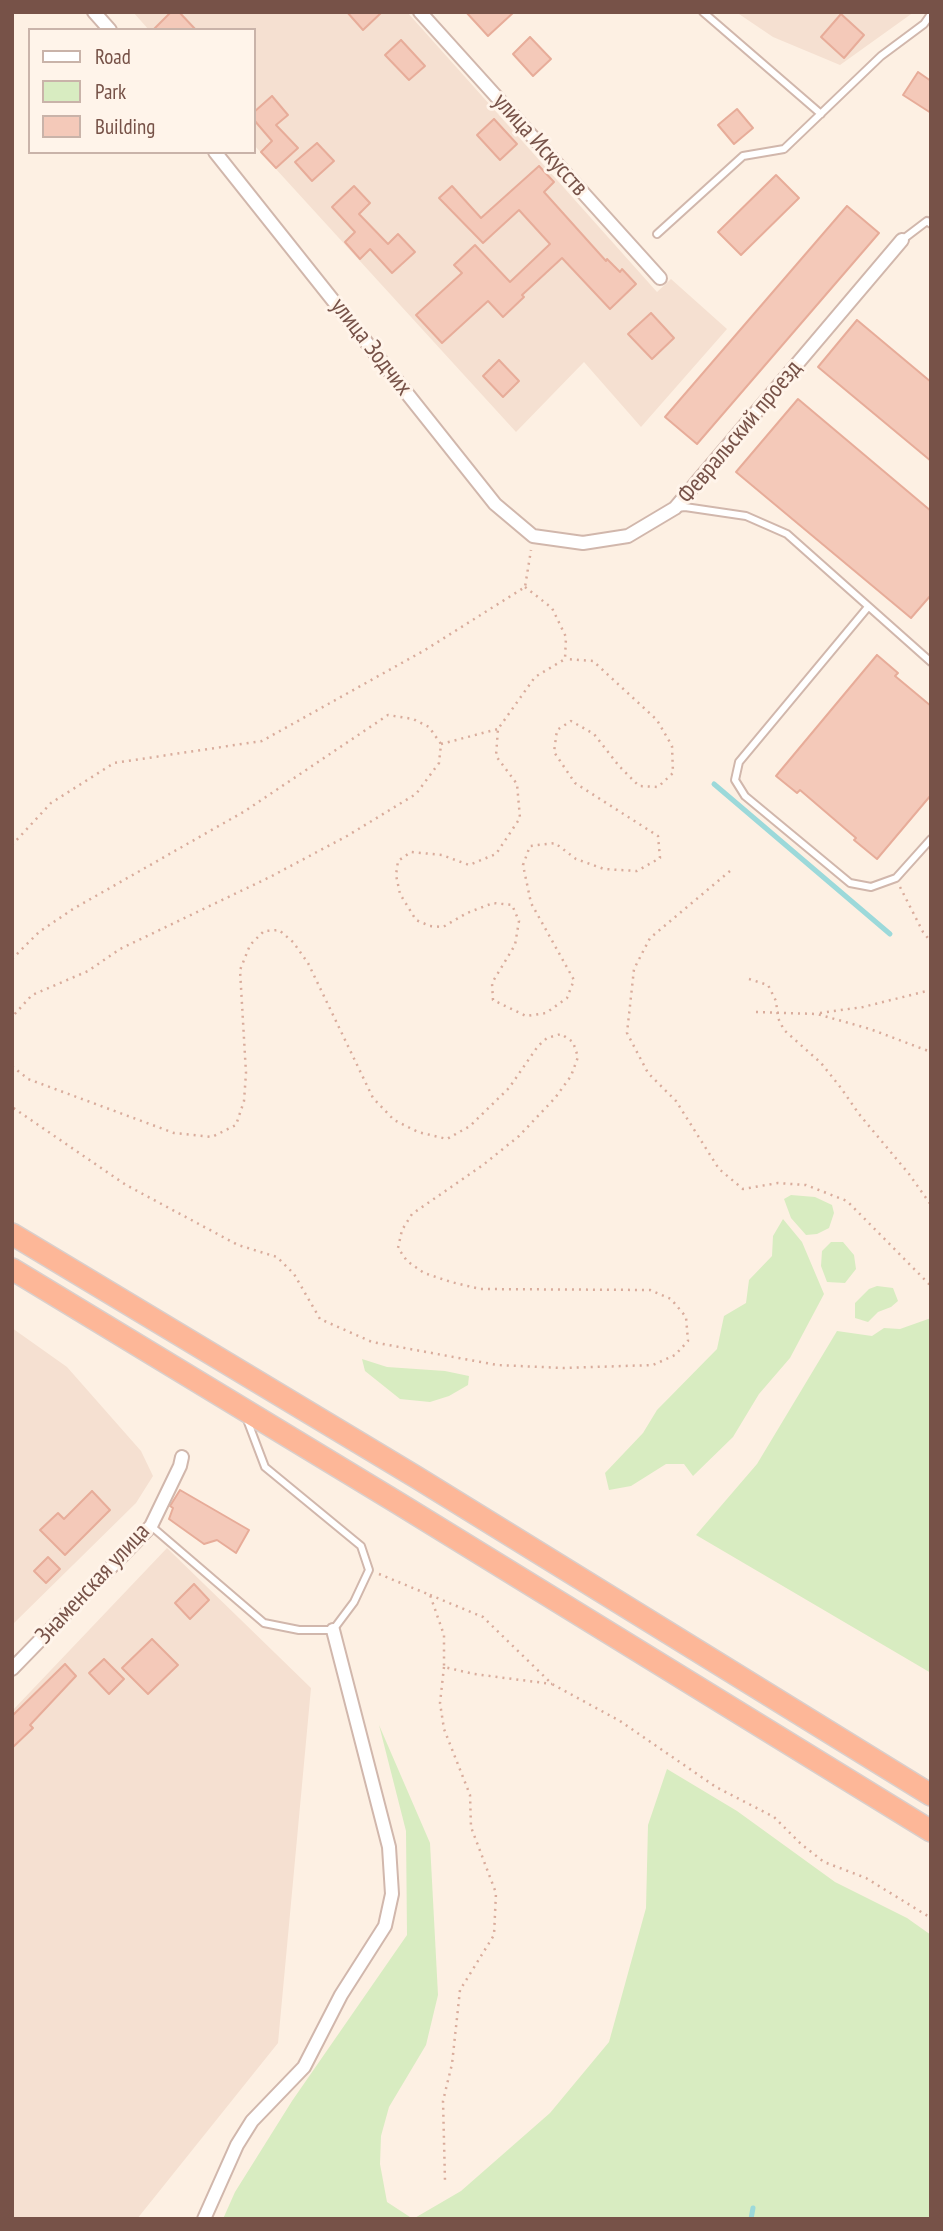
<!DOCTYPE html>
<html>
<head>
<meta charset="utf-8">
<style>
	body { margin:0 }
	#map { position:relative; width:943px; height:2231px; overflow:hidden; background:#fdf0e3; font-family:"PT Sans Narrow",sans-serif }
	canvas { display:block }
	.frame { position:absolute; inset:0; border:14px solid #775248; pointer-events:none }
	.legend { position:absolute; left:28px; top:28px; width:228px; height:126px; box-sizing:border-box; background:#fff4ea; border:2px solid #c9b3a9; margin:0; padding:9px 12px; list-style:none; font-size:21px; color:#775248 }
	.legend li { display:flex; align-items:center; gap:14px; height:35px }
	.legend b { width:35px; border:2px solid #c9b3a9 }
</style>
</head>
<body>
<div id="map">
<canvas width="943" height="2231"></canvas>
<div class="frame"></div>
<ul class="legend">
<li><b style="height:9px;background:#fff"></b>Road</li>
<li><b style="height:19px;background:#d8ecc1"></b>Park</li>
<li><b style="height:19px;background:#f4c9b9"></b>Building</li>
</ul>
</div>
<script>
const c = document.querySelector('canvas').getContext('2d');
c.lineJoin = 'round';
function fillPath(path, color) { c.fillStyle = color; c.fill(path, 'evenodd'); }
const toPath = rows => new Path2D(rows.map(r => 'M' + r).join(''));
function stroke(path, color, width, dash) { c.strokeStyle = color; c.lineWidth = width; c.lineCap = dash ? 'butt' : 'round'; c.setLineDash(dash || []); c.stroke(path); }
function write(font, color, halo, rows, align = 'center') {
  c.font = font + ' "PT Sans Narrow",sans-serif'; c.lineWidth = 6; c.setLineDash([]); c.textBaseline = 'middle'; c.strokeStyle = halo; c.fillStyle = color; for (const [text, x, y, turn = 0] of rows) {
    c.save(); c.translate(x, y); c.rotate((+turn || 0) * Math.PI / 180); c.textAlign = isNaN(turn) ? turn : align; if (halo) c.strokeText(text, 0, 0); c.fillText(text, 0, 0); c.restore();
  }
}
fillPath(toPath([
	[133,12,407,12,657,292,671,279,727,329,641,427,584,362,516,432,254,145,254,30,149,30],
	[736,12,914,12,840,65,773,37],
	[12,1328,67,1367,141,1451,153,1476,136,1503,12,1625],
	[167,1548,311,1688,278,2043,137,2219,12,2219,12,1711]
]), '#f5e0d1');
fillPath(toPath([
	[791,1195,815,1197,832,1205,834,1213,829,1228,817,1234,806,1235,791,1218,784,1199],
	[783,1219,802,1242,824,1294,790,1358,759,1394,733,1437,693,1476,684,1464,666,1464,631,1486,609,1490,605,1473,643,1433,657,1410,717,1349,724,1316,746,1303,749,1280,772,1256,773,1236],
	[831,1242,843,1242,854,1255,856,1269,845,1283,827,1282,821,1266,822,1251],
	[877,1286,893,1288,898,1301,891,1307,878,1312,868,1322,855,1318,855,1303,869,1289],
	[931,1318,931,1673,696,1535,757,1464,837,1331,872,1336,884,1328,900,1329],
	[362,1359,387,1367,445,1371,469,1376,468,1385,449,1396,430,1402,400,1399,365,1371],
	[379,1725,430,1843,438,1995,426,2045,389,2107,381,2136,380,2164,387,2202,413,2219,461,2191,550,2113,609,2042,646,1908,648,1825,667,1769,737,1811,835,1882,907,1918,931,1935,931,2219,223,2219,235,2192,292,2101,407,1935,406,1831]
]), '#d8ecc1');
stroke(toPath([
	[714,784,890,934],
	[751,2219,753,2208]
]), '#9cd9da', 5);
const building = toPath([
	[171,12,179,12,196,30,153,30,171,12],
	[347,12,382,12,363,30,347,12],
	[466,12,514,12,488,36,466,12],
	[841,14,864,35,844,58,821,37,841,14],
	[530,37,551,59,533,76,513,54,530,37],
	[401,40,425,66,409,80,385,55,401,40],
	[918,72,931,81,931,113,903,95,918,72],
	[272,96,288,115,276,125,298,148,276,168,261,152,272,141,254,120,254,112,272,96],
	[737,109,753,128,734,144,718,125,737,109],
	[494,119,517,144,500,160,477,135,494,119],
	[317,143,334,161,312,181,295,162,317,143],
	[539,166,554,182,544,192,606,261,607,259,620,272,622,269,636,284,610,309,562,258,522,295,524,297,503,317,488,301,442,343,416,315,462,273,454,265,475,245,510,282,550,244,519,210,483,243,439,198,452,186,481,218,539,166],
	[776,175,799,198,741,255,718,232,776,175],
	[354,186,370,203,359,214,388,244,398,234,415,252,392,273,370,249,360,259,345,242,355,232,332,207,354,186],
	[847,206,879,233,697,444,665,417,847,206],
	[651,313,674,338,652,359,628,334,651,313],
	[857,320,931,382,931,461,818,367,857,320],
	[499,360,519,381,503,397,483,376,499,360],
	[798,399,931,511,931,595,911,618,736,472,798,399],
	[877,655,898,673,895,676,931,706,931,795,877,859,854,840,856,838,800,790,797,793,776,776,877,655],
	[180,1490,249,1530,236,1553,217,1540,204,1544,169,1519,173,1508,170,1506,180,1490],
	[92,1491,110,1510,65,1555,40,1530,58,1513,64,1519,92,1491],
	[48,1557,60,1569,46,1583,34,1571,48,1557],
	[194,1584,209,1600,190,1619,175,1603,194,1584],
	[152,1639,178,1665,148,1694,122,1668,152,1639],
	[104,1659,124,1679,109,1694,89,1673,104,1659],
	[65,1664,76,1676,30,1725,33,1728,12,1748,12,1716,65,1664]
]);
fillPath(building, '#f4c9b9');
stroke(building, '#e7ac99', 2);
const service = toPath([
	[703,12,821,114],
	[657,234,743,156,784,149,881,56,924,24,931,14],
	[902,240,927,221,931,224],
	[677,508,685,507,746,516,787,534,931,662],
	[868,607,739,762,735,780,745,796,850,883,871,887,896,878,931,839],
	[151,1526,264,1623,299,1630,333,1630,354,1602,369,1570,361,1546,265,1467,246,1417]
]);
const minor = toPath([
	[94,12,110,30],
	[420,12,660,278],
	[215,152,495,504,533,536,583,543,628,536,675,508,902,240],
	[12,1669,151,1526,180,1466,182,1457],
	[204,2219,237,2145,252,2121,304,2067,341,1995,385,1926,392,1894,389,1847,333,1630]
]);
const trunk = toPath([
	[12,1234,416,1477,931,1795],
	[12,1269,398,1503,931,1831]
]);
stroke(service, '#d1b7ac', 10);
stroke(minor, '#d1b7ac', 16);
stroke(trunk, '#d9cfcc', 24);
stroke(toPath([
	[525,587,552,608,566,637,565,659,535,677,498,729,496,756,517,784,520,818,496,854,469,865,442,855,411,852,398,861,396,875,400,894,416,920,430,926,443,927,467,913,493,903,512,905,519,921,515,945,492,983,493,1000,526,1016,546,1013,567,998,574,980,531,903,523,865,530,846,555,843,576,859,604,869,637,871,660,858,658,836,575,783,554,752,557,730,571,721,594,734,619,766,639,786,658,787,673,773,672,746,657,720,593,661,565,659],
	[441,744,498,729],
	[12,845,51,803,114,763,262,741,425,650,525,587,531,550],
	[730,871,650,938,634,969,627,1033,648,1073,676,1101,719,1169,743,1189,778,1183,806,1185,847,1201,931,1286],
	[900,887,923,932,931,942],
	[12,959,39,932,73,909,245,811,388,715,413,719,429,727,441,744,439,763,416,794,347,836,270,877,120,949,88,971,32,995,12,1017],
	[749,979,768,985,776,1001,778,1018,784,1030,821,1063,841,1088,859,1114,909,1174,931,1205],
	[756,1012,817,1014,870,1029,931,1052],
	[820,1013,863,1007,931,990],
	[12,1066,28,1079,174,1133,212,1137,236,1125,244,1101,246,1073,240,970,250,945,264,931,279,930,293,942,308,963,373,1098,394,1120,418,1132,447,1139,470,1126,509,1088,538,1046,547,1038,561,1034,573,1042,578,1057,571,1076,555,1098,519,1136,483,1165,412,1214,402,1230,398,1248,407,1261,424,1273,451,1282,480,1289,650,1290,671,1299,686,1317,688,1341,675,1355,653,1365,564,1368,497,1365,372,1342,320,1319,294,1274,277,1257,238,1245,126,1185,12,1107],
	[379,1574,430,1595,444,1635,444,1667,474,1674,552,1684],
	[430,1595,483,1617,552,1684,620,1721,716,1787,774,1817,801,1844,824,1862,866,1878,931,1918],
	[444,1667,440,1703,444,1729,470,1795,471,1827,496,1893,494,1935,460,1990,452,2064,443,2101,445,2181]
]), '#d9ac9c', 2.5, [2, 5]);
stroke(service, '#fff', 6);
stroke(minor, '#fff', 12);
stroke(trunk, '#fdb798', 21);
write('24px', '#775248', '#fff4ea', [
	["улица Искусств",540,145,48],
	["улица Зодчих",371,347,52],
	["Февральский проезд",740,432,-50],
	["Знаменская улица",93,1584,-47]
]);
</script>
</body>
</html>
